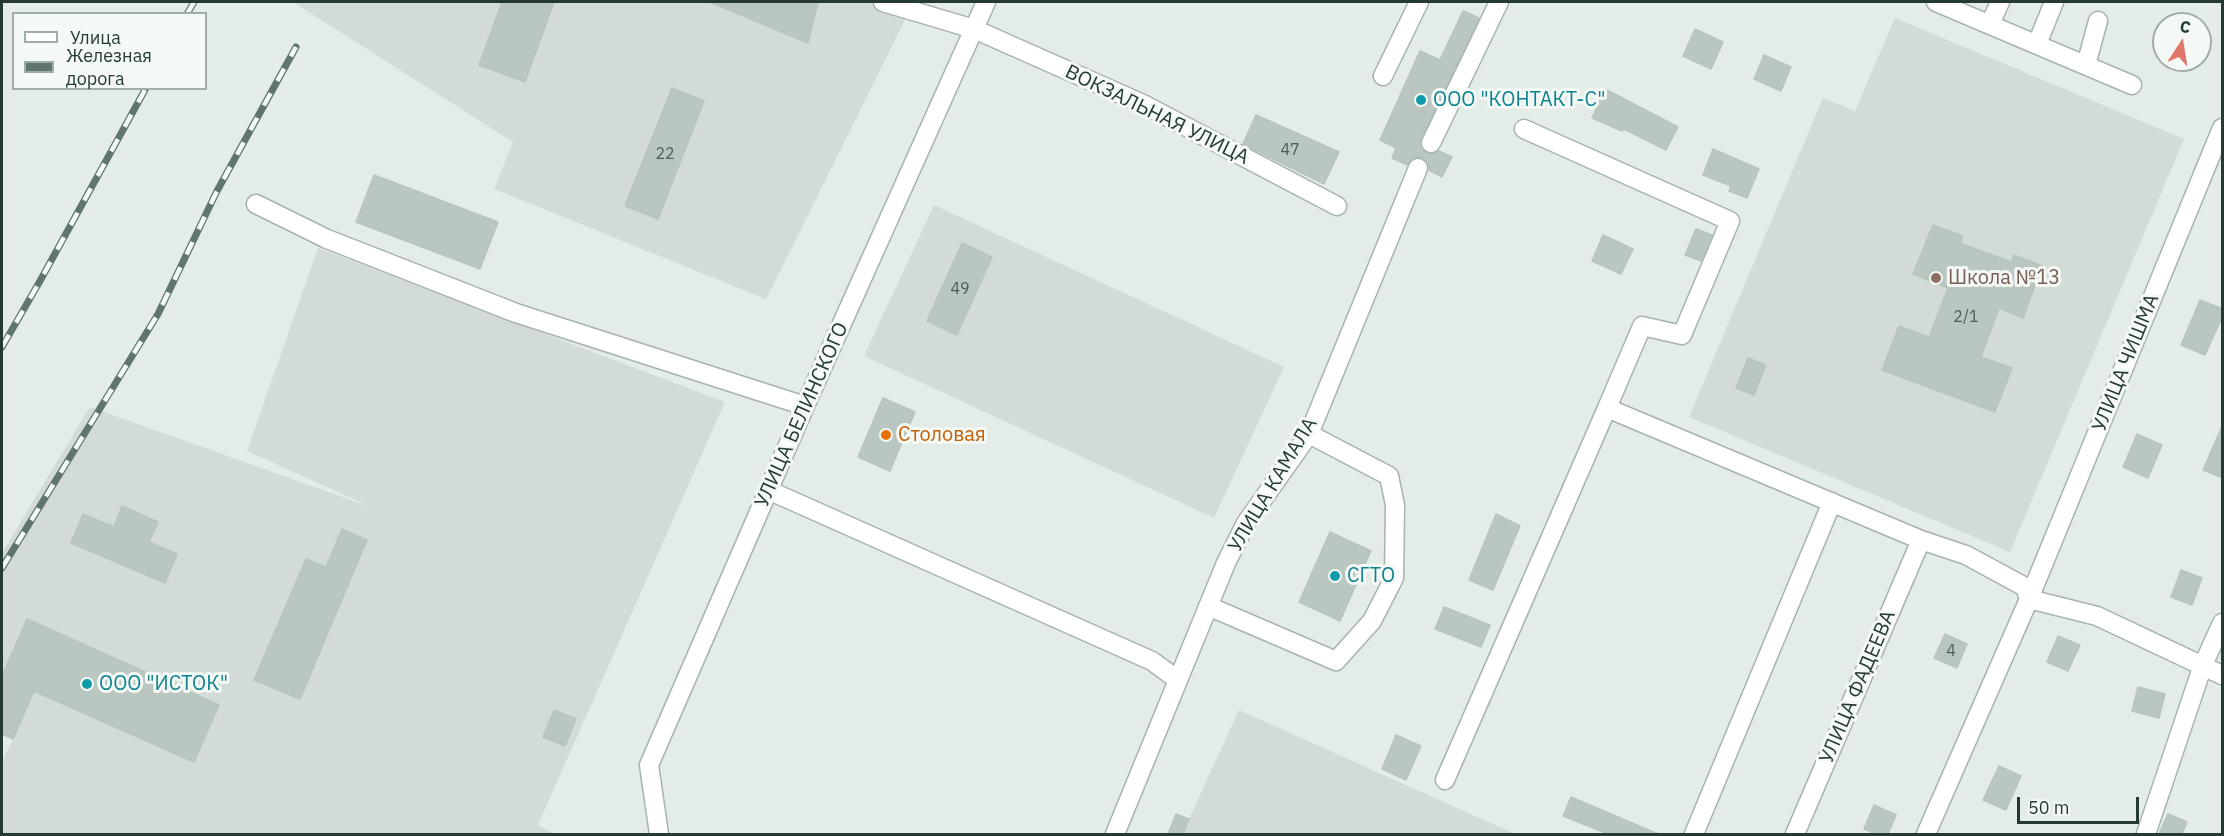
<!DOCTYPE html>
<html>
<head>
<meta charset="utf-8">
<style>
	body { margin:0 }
	#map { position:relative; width:2224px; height:836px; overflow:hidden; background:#e4ece7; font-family:"IBM Plex Sans",sans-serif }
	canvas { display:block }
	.frame { position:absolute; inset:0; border:3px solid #253b32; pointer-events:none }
	.legend { position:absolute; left:12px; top:12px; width:195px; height:78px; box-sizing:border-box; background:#f4f9f6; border:2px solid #a1ada8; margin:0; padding:8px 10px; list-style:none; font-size:18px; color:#253b32 }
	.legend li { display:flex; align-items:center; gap:12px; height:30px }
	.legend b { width:30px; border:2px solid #a1ada8 }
	.north { position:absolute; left:2152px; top:12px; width:60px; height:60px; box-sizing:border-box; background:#f4f9f6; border:2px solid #a1ada8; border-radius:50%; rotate:12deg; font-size:16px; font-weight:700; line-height:24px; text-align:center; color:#253b32 }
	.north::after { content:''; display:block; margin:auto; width:21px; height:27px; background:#e1776c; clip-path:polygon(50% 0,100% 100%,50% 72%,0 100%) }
	.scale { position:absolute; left:2017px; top:797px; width:122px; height:27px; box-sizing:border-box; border:3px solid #253b32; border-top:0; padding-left:8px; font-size:18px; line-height:21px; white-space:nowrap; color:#253b32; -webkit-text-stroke:4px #f4f9f6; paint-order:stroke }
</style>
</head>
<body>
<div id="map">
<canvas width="2224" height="836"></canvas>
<div class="frame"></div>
<ul class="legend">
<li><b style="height:8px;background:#fff"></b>Улица</li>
<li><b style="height:8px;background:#60766d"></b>Железная дорога</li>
</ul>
<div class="north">С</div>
<div class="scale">50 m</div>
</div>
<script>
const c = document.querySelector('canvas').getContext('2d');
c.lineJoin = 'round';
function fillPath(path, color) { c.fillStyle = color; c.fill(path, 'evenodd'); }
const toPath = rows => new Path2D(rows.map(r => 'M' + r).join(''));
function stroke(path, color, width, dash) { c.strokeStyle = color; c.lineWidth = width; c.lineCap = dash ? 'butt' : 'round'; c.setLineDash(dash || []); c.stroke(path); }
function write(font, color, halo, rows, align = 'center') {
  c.font = font + ' "IBM Plex Sans",sans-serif'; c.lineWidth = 6; c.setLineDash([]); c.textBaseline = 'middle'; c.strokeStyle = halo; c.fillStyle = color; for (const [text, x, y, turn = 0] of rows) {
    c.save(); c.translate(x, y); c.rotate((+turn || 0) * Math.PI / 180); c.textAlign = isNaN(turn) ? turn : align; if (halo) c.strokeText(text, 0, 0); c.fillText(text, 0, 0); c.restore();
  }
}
fillPath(toPath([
	[293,2,914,2,766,299,494,189,513,142],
	[1895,18,2184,139,2010,552,1689,417,1823,98,1855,111],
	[934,205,1284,367,1214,518,864,356],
	[318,248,725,402,538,825,554,834,2,834,2,762,13,739,2,734,2,553,90,407,371,507,247,451],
	[1239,710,1515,834,1182,834]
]), '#d2dbd6');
const building = toPath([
	[502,2,554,2,525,82,479,65,502,2],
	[710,2,818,2,808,43,710,2],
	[1463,11,1479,18,1420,143,1421,149,1427,153,1432,154,1439,151,1452,157,1442,177,1429,170,1427,162,1422,157,1412,159,1407,165,1392,158,1396,148,1380,140,1420,51,1440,60,1463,11],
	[1695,29,1723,42,1711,69,1683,56,1695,29],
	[1764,55,1791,67,1781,91,1754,79,1764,55],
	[672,88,704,101,658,219,625,206,672,88],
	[1605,89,1678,127,1666,150,1624,129,1622,131,1592,118,1605,89],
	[1256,115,1339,152,1324,184,1243,144,1256,115],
	[1713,149,1759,169,1747,198,1729,191,1731,186,1703,175,1713,149],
	[374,175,498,222,480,269,356,222,374,175],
	[1933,225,1963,236,1960,243,2011,262,2014,255,2042,266,2023,318,1999,308,1981,357,2012,368,1995,412,1882,370,1899,326,1929,337,1948,288,1913,274,1933,225],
	[1696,229,1712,235,1701,261,1685,255,1696,229],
	[1603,235,1633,249,1621,274,1592,261,1603,235],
	[962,243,992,257,957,335,927,321,962,243],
	[2200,300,2223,309,2223,315,2205,355,2181,345,2200,300],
	[1748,358,1766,365,1754,395,1736,388,1748,358],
	[883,398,915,412,890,471,858,457,883,398],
	[2223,424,2223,478,2203,470,2223,424],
	[2137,434,2162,445,2148,478,2123,467,2137,434],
	[122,506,158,522,149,542,177,554,165,583,71,543,83,514,114,527,122,506],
	[1496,514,1520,526,1493,590,1469,580,1496,514],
	[342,529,367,540,300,699,254,680,306,559,326,567,342,529],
	[1330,532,1371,551,1340,621,1299,602,1330,532],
	[2181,570,2202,578,2192,605,2171,597,2181,570],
	[1444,607,1490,625,1481,647,1435,629,1444,607],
	[27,619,219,705,194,762,34,691,13,739,2,734,2,676,27,619],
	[1945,634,1967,644,1957,668,1934,658,1945,634],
	[2058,636,2080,645,2068,671,2047,662,2058,636],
	[2138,687,2165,694,2159,718,2132,711,2138,687],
	[554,710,576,719,565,746,543,737,554,710],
	[1396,735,1421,746,1406,780,1382,769,1396,735],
	[1999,766,2021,776,2006,810,1983,800,1999,766],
	[1571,797,1658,834,1608,834,1563,816,1571,797],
	[1874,805,1896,815,1888,834,1877,834,1864,829,1874,805],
	[1176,814,1189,819,1183,834,1168,834,1176,814],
	[2168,814,2187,822,2182,834,2159,834,2168,814]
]);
fillPath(building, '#bac6c0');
stroke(building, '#b7c5bd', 1.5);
const minor = toPath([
	[883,2,974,29,1143,104,1337,206],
	[1936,2,2132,85],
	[1990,24,2000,2],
	[2037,44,2054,2],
	[2086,65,2098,21],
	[1383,76,1419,2],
	[1524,129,1730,221,1682,335,1642,326,1607,408,1921,540,1966,555,2025,587,2029,599],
	[1431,143,1499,2],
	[256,204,327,239,516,313,805,406],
	[768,490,1152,661,1178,680],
	[2029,599,2097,616,2222,675],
	[1208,606,1336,661,1372,621,1394,578,1395,505,1389,476,1309,434],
	[1445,780,1607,408],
	[659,834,649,765,805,406,986,2],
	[1115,834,1226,563,1246,523,1309,434,1418,168],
	[1694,834,1832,502],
	[1795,834,1921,540],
	[1926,834,2029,599,2222,128],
	[2146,834,2203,665,2222,623]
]);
stroke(minor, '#a7b3ad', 21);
stroke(minor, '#fff', 18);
const rail = toPath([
	[187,14,194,2],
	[2,347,40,281,146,88],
	[2,568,158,314,217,191,296,47]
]);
stroke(rail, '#60766d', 7);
stroke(rail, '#f4f9f6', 4.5, [14]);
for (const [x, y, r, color] of [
	[1421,100,6,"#0f9aa8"],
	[1936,278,6,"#8d6e63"],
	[886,435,6,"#e8710a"],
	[1335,576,6,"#0f9aa8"],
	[87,684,6,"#0f9aa8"]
]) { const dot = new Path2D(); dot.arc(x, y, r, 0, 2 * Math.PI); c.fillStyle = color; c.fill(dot); stroke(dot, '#f4f9f6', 2); }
write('16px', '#4a5e56', null, [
	["47",1290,150],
	["22",665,154],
	["49",960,289],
	["2/1",1966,317],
	["4",1951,651]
]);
write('20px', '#0d838f', '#f4f9f6', [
	["ООО \"КОНТАКТ-С\"",1433,100],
	["СГТО",1347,576],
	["ООО \"ИСТОК\"",99,684]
], 'left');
write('20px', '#253b32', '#f4f9f6', [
	["ВОКЗАЛЬНАЯ УЛИЦА",1157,115,26],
	["УЛИЦА ЧИШМА",2126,363,-68],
	["УЛИЦА БЕЛИНСКОГО",802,415,-66],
	["УЛИЦА КАМАЛА",1273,485,-59],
	["УЛИЦА ФАДЕЕВА",1858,687,-67]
]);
write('20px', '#785e54', '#f4f9f6', [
	["Школа №13",1948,278]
], 'left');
write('20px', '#c56008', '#f4f9f6', [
	["Столовая",898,435]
], 'left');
</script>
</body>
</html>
